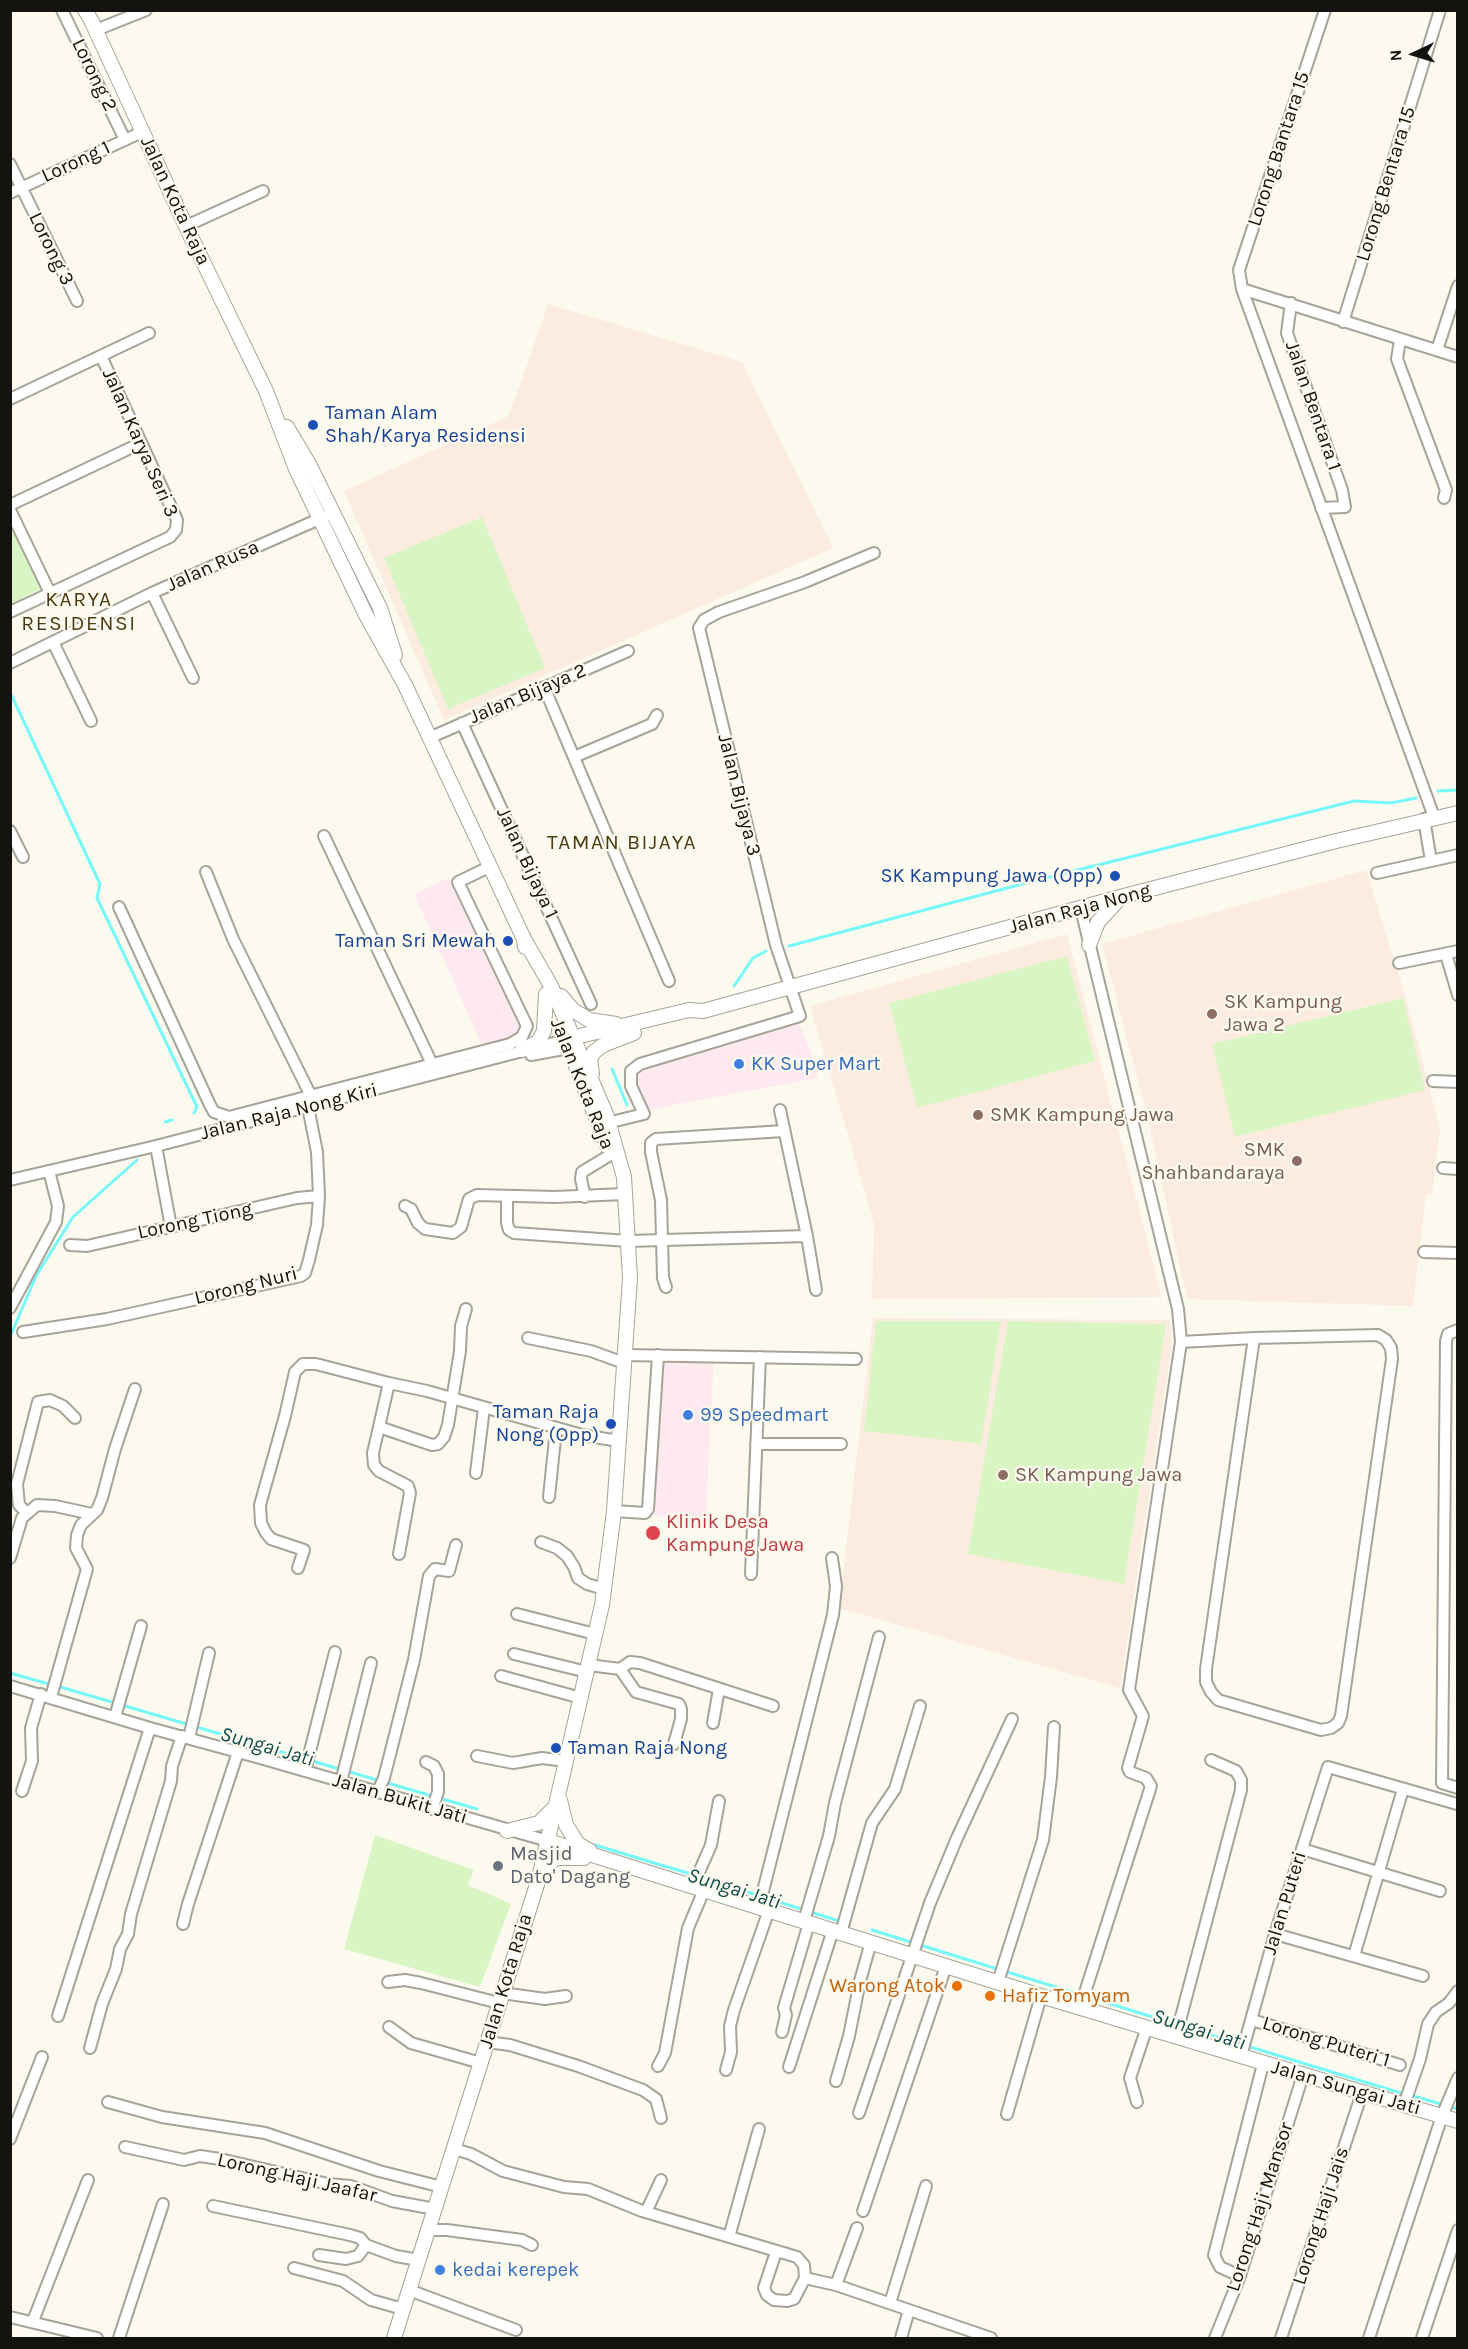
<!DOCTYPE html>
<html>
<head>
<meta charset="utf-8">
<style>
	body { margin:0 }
	#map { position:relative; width:1468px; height:2349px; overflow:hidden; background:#fcfaee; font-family:Karla,sans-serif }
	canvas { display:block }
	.frame { position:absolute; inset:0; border:12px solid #14130f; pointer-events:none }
	.north { position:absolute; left:1384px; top:24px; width:60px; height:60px; -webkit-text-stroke:4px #fcfaee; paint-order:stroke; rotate:266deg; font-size:16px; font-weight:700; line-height:24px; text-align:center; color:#14130f }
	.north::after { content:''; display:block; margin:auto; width:21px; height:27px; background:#14130f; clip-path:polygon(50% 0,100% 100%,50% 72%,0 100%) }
</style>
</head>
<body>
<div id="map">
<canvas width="1468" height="2349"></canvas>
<div class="frame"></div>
<div class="north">N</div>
</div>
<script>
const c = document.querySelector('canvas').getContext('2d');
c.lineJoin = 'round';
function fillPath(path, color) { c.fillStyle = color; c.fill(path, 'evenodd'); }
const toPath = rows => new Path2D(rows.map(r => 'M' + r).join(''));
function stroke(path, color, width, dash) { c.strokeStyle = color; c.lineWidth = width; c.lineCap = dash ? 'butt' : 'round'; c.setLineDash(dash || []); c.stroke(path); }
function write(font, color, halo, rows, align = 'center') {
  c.font = font + ' Karla,sans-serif'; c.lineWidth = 4.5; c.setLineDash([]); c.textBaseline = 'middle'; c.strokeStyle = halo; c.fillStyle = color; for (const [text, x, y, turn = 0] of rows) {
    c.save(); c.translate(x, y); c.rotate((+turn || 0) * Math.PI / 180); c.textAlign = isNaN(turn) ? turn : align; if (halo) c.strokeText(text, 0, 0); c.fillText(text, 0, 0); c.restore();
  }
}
fillPath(toPath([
	[448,878,455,884,522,1026,515,1038,483,1047,414,894],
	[798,1020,818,1070,817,1078,647,1110,635,1085,641,1067],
	[662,1359,714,1359,705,1527,651,1514]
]), '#fee9f0');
fillPath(toPath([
	[548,304,742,362,833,548,444,720,344,491,509,416],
	[1366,870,1403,988,1440,1129,1432,1194,1426,1194,1413,1306,1187,1299,1147,1115,1102,944],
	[1067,934,1162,1297,872,1299,874,1224,810,1006],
	[873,1318,1170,1320,1172,1343,1120,1688,839,1608]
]), '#fcece0');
fillPath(toPath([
	[10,517,44,587,11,604,10,604],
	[482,517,545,668,448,709,384,558],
	[1067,956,1095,1061,917,1108,889,1003],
	[1403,998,1425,1090,1235,1137,1212,1044],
	[876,1321,1001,1321,981,1444,864,1431],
	[1008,1321,1166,1324,1124,1584,968,1554],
	[375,1835,474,1870,468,1885,511,1904,480,1987,344,1949]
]), '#daf5c4');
stroke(toPath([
	[10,692,100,884,97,898,197,1107,194,1113],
	[1438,791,1458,790],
	[789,946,1026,883,1354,801,1391,803,1416,798],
	[734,986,753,958,766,951],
	[612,1069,627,1105],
	[165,1122,172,1120],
	[10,1337,36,1276,73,1217,137,1160],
	[10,1673,49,1684],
	[57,1686,115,1703],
	[122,1705,305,1759],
	[312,1761,477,1809],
	[595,1845,694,1875],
	[700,1877,839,1921],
	[872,1930,914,1943],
	[920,1945,1240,2044],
	[1247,2046,1404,2094],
	[1410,2095,1458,2109]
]), '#76f8f9', 3);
const minor = toPath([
	[62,10,125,140],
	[1325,10,1239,270,1242,289,1434,817],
	[96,30,146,10],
	[10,164,77,301],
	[10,193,142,132],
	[186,226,263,191],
	[1242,289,1458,357],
	[1291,303,1287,333,1342,490,1345,507,1321,508],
	[1343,322,1440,10],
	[1400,340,1397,359,1446,490,1444,498],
	[1437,350,1458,286],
	[10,399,149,333],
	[10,505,141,443],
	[10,510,50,593],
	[152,593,193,678],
	[10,612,170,537,176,530,177,520,101,356],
	[53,642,91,721],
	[10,663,152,593,326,516],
	[544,687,669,981],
	[462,723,591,1004],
	[429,738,628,651],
	[574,757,652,724,657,715],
	[1424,819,1431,861],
	[10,831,23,857],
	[324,836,432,1064],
	[206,872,233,939,311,1096],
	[1377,873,1458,855],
	[119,907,210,1105,214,1112,229,1117,510,1044,522,1037,527,1026,458,882,489,867],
	[1446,954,1458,995],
	[1399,963,1458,951],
	[531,1055,569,1048],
	[1433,1081,1458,1082],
	[780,1110,807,1236,816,1290],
	[603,1124,644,1114,631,1086,631,1071,640,1064,800,1016,776,945,699,628,704,620,719,612,805,582,874,553],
	[156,1146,171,1227],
	[1443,1168,1458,1169],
	[10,1180,156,1146,565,1040],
	[507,1196,507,1223,509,1230,514,1233,628,1241,807,1236],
	[585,1197,581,1179,582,1172,610,1155],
	[405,1206,411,1209,418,1223,425,1229,453,1233,461,1227,469,1199,477,1195,555,1197,624,1194],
	[70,1245,87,1246,297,1198,319,1196],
	[1424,1252,1458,1253],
	[666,1287,663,1278,661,1200,651,1152,651,1143,656,1139,784,1131],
	[10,1308,56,1222,58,1206,49,1171],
	[1458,1330,1448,1334,1446,1341,1442,1783,1458,1788],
	[23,1332,107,1319,301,1276,305,1273,309,1260,317,1225,319,1196,317,1152,308,1107],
	[528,1338,591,1351,624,1363],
	[1181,1342,1254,1338,1378,1335,1386,1340,1391,1348,1392,1359,1341,1716,1338,1723,1331,1728,1321,1730,1218,1700,1211,1692,1206,1682,1206,1669,1254,1338],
	[625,1355,856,1359],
	[389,1383,373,1453,374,1465,379,1471,408,1486,410,1493,399,1554],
	[379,1427,432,1445,438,1444,444,1437,448,1425,460,1351,461,1326,466,1309],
	[756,1444,841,1444],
	[476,1473,484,1408],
	[549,1497,556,1429],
	[614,1511,645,1513,648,1509,658,1355],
	[27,1513,19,1505,17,1484,38,1402,50,1400,63,1406,75,1418],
	[541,1542,557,1548,567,1556,574,1567,578,1578,587,1584,604,1589],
	[10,1558,22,1518,37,1505,55,1506,92,1514],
	[298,1568,304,1550,271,1539,266,1533,261,1523,260,1505,285,1416,295,1372,303,1364,316,1364,389,1383,427,1391,582,1435,619,1441],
	[751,1574,760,1357],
	[517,1614,595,1634],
	[514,1654,587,1672],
	[589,1665,620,1669,636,1692,679,1704,681,1709,681,1719,674,1744],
	[620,1669,630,1662,640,1663,773,1706],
	[501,1676,581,1698],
	[10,1686,150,1728,260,1758,548,1841],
	[51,1697,87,1569,76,1548,77,1535,81,1525,97,1510,102,1498,115,1449,135,1389],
	[115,1717,141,1626],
	[713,1723,719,1689],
	[189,1738,209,1653],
	[477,1756,513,1763,542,1758,566,1761],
	[426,1762,434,1766,438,1774,438,1792,432,1809],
	[305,1771,335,1652],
	[341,1782,371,1663],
	[22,1791,32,1761,31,1728,41,1694],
	[377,1793,384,1778,414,1660,429,1576,435,1569,449,1571,456,1545],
	[1302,1849,1440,1891],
	[693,1886,711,1845,719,1801],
	[759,1907,833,1615,836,1586,832,1558],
	[804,1921,829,1836,835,1803,879,1637],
	[183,1924,188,1904,238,1752],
	[841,1933,872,1823,895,1789,920,1706],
	[1275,1934,1423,1976],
	[1354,1956,1403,1789],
	[388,1982,405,1980,421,1983,499,2003],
	[998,1982,1043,1840,1051,1777,1054,1727],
	[502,1993,545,1999,566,1996],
	[1080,2008,1151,1786,1146,1778,1130,1772,1128,1768,1143,1716,1129,1690,1181,1342,1178,1309,1081,909],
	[58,2016,150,1728],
	[1252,2020,1400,2065],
	[389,2027,411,2043,481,2063],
	[782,2032,786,2015,784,2008,809,1923],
	[1176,2036,1241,1790,1241,1780,1236,1771,1211,1760],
	[487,2042,510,2045,578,2066,643,2090,656,2099,661,2118],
	[90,2048,102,2004,116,1969,120,1949,128,1934,131,1914,171,1781,172,1766,182,1736],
	[1241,2056,1275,1934,1328,1767,1457,1804],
	[658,2066,665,2053,688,1928,704,1890],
	[789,2067,833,1930],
	[726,2070,731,2052,730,2026,734,2010,769,1910],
	[836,2081,849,2036,860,1981,871,1942],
	[108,2102,162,2117,265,2133,379,2171,442,2187],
	[1137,2102,1130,2078,1147,2027],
	[1404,2105,1420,2059,1428,2024,1436,2012,1449,2003,1458,1991],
	[859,2113,930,1903,957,1838,1012,1719],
	[1007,2114,1041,1996],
	[10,2139,42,2057],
	[125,2147,184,2160,200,2156,220,2159,328,2184,351,2186,392,2201,435,2209],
	[454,2149,471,2154,503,2171,564,2187,588,2189,642,2211,797,2257,804,2265,805,2278,836,2285,909,2310],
	[213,2206,350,2235,360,2238,366,2245],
	[863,2211,946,1966],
	[646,2212,661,2180],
	[428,2230,447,2230,522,2240,532,2245],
	[729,2237,759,2129],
	[776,2252,764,2288,767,2295,774,2300,787,2301,794,2299,805,2278],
	[319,2255,346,2259,358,2256,366,2245,396,2256,419,2260],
	[294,2268,343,2281,371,2300,403,2309],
	[1240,2276,1220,2267,1214,2255,1263,2064],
	[836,2285,857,2228],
	[409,2290,516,2330],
	[890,2303,926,2186],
	[10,2317,97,2338],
	[33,2321,88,2180],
	[119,2338,163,2204],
	[901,2338,909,2310,991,2338],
	[1215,2338,1240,2276,1303,2075],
	[1281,2338,1362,2093],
	[1369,2338,1442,2116,1458,2078],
	[1422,2338,1458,2230]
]);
const major = toPath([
	[85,10,91,20,191,237,266,391,296,469,366,615,405,685,524,939,525,947],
	[287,427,309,464,380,608,395,655],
	[1089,945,1098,922,1119,899],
	[561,996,573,1010,589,1020,616,1024],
	[567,1039,689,1010,703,1011,1120,897,1332,842,1458,813],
	[522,1050,538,1042,544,1031,546,994],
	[576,1066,607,1146],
	[592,1074,590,1059,594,1052,603,1045,634,1033],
	[560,1800,566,1825,578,1844,590,1851],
	[507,1831,539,1823,555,1807],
	[548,1841,1041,1996,1458,2121],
	[542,1874,553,1860,558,1858,584,1858],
	[394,2338,539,1878,602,1605,614,1511,630,1278,624,1177,606,1114,551,986,524,939]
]);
stroke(minor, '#a6a499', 14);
stroke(major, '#a6a499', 16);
stroke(minor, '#fff', 10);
stroke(major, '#fff', 14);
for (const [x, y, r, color] of [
	[313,425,6,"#1a4fb4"],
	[1115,876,6,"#1a4fb4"],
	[508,941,6,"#1a4fb4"],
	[1212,1014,6,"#8d6e63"],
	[739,1064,6,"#3f7fe0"],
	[978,1115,6,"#8d6e63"],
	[1297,1161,6,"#8d6e63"],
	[688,1415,6,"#3f7fe0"],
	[611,1424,6,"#1a4fb4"],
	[1003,1475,6,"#8d6e63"],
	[653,1533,8,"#e0444e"],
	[556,1748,6,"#1a4fb4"],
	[498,1866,6,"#6b7280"],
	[957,1986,6,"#e8710a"],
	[990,1996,6,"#e8710a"],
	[440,2270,6,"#3f7fe0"]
]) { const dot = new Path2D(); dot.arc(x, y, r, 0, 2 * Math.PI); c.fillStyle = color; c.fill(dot); stroke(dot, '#fcfaee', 2); }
write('20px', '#14130f', '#fcfaee', [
	["Lorong 2",94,75,64],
	["Lorong Bantara 15",1279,149,-72],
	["Lorong 1",76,162,-25],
	["Lorong Bentara 15",1386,184,-73],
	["Jalan Kota Raja",175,201,65],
	["Lorong 3",51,249,64],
	["Jalan Bentara 1",1313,406,71],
	["Jalan Karya Seri 3",140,443,66],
	["Jalan Rusa",213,566,-24],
	["Jalan Bijaya 2",528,694,-23],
	["Jalan Bijaya 3",739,795,76],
	["Jalan Bijaya 1",527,863,65],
	["Jalan Raja Nong",1080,909,-15],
	["Jalan Kota Raja",582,1084,68],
	["Jalan Raja Nong Kiri",289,1112,-14],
	["Lorong Tiong",195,1221,-12],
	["Lorong Nuri",246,1286,-14],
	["Jalan Bukit Jati",400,1799,16],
	["Jalan Puteri",1285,1903,-73],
	["Jalan Kota Raja",506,1981,-73],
	["Lorong Puteri 1",1326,2042,17],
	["Jalan Sungai Jati",1346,2088,16],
	["Lorong Haji Jaafar",297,2178,13],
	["Lorong Haji Mansor",1260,2207,-72],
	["Lorong Haji Jais",1321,2216,-72]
]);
write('20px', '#164399', '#fcfaee', [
	["Taman Alam",325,413,"left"],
	["Shah/Karya Residensi",325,436,"left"],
	["SK Kampung Jawa (Opp)",1103,876],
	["Taman Sri Mewah",496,941],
	["Taman Raja",599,1412],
	["Nong (Opp)",599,1435],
	["Taman Raja Nong",568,1748,"left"]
], 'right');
write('20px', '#785e54', '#fcfaee', [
	["SK Kampung",1224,1002],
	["Jawa 2",1224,1025],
	["SMK Kampung Jawa",990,1115],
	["SMK",1285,1150,"right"],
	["Shahbandaraya",1285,1173,"right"],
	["SK Kampung Jawa",1015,1475]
], 'left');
write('20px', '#366cbe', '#fcfaee', [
	["KK Super Mart",751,1064],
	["99 Speedmart",700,1415],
	["kedai kerepek",452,2270]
], 'left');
write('20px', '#be3a42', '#fcfaee', [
	["Klinik Desa",666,1522],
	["Kampung Jawa",666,1545]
], 'left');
write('20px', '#5b616d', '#fcfaee', [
	["Masjid",510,1854],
	["Dato' Dagang",510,1877]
], 'left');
write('20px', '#c56008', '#fcfaee', [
	["Warong Atok",945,1986],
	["Hafiz Tomyam",1002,1996,"left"]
], 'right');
c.letterSpacing = '1.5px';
write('21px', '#4c3a13', '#fcfaee', [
	["KARYA",79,600],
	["RESIDENSI",79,624],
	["TAMAN BIJAYA",622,843]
]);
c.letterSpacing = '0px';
write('italic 21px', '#124d4d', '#fcfaee', [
	["Sungai Jati",267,1747,16],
	["Sungai Jati",734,1889,17],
	["Sungai Jati",1199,2030,17]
]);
</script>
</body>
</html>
